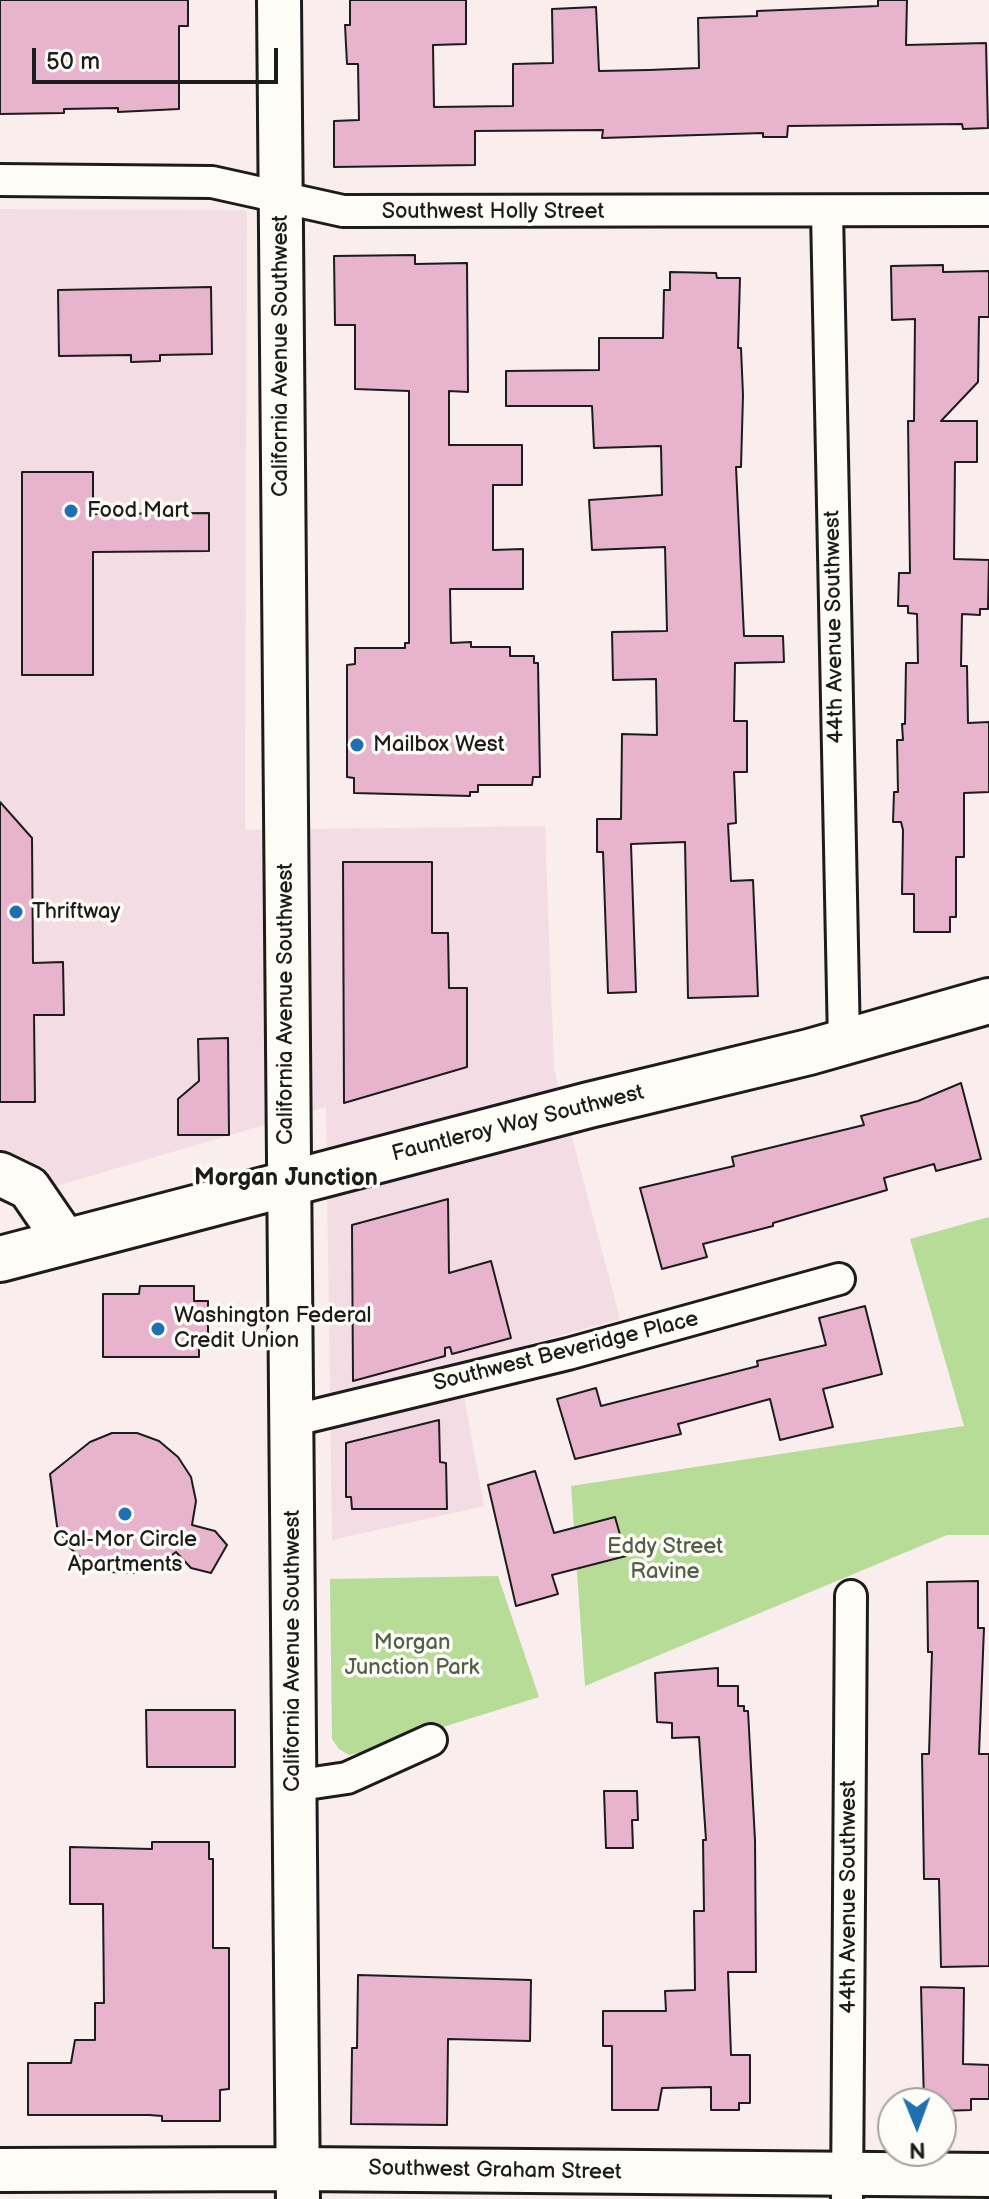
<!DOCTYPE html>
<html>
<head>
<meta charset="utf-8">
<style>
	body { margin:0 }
	#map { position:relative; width:989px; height:2199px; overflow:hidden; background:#f9edee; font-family:"Balsamiq Sans",sans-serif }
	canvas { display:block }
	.north { position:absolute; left:877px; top:2087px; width:80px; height:80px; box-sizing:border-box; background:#fdfcf7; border:2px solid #a3a29f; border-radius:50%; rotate:179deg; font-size:22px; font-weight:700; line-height:32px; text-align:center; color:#1c1c1c }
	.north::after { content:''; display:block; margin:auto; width:28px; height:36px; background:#1f6fb2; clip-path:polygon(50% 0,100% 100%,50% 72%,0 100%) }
	.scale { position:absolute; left:32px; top:48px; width:246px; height:36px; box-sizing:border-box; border:4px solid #1c1c1c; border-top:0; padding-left:10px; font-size:24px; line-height:28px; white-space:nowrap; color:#1c1c1c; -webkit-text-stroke:6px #fdfcf7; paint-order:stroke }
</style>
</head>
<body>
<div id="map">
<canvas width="989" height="2199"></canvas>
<div class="north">N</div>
<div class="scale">50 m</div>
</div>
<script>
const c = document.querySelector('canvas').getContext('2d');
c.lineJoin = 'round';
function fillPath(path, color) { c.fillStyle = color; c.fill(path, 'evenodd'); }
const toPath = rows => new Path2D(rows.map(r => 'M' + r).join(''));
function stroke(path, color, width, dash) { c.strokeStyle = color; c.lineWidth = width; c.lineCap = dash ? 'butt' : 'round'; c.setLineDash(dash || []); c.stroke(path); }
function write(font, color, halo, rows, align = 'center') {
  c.font = font + ' "Balsamiq Sans",sans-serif'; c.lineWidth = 7; c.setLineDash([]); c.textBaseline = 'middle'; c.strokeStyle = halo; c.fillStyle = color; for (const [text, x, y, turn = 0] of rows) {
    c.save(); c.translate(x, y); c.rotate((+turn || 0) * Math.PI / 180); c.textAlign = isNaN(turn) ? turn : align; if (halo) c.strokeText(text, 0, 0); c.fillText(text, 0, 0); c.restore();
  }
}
fillPath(toPath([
	[0,209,247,210,245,830,545,826,554,1069,620,1319,458,1364,484,1506,332,1540,326,1107,53,1187,0,1178]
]), '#f4dce4');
fillPath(toPath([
	[989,1217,989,1535,947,1535,585,1686,571,1486,964,1426,910,1239],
	[498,1576,539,1697,360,1753,349,1755,339,1749,332,1739,330,1579]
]), '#b6dc97');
const building = toPath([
	[0,0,188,0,188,26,179,26,179,109,118,112,118,108,64,109,64,113,0,114,0,0],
	[350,0,466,0,466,44,433,45,434,107,513,106,513,64,553,63,552,9,596,7,599,71,649,70,699,68,698,18,757,16,757,11,878,6,878,0,907,0,906,45,986,43,988,128,963,129,962,124,788,126,787,137,763,137,763,133,602,138,603,130,475,131,475,165,334,167,334,121,359,120,358,64,347,64,345,25,350,25,350,0],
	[415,255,415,264,467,263,468,392,449,391,449,445,522,445,522,485,493,485,493,550,523,549,523,589,450,589,451,643,471,642,471,647,510,647,510,656,534,656,534,663,538,663,540,777,533,777,532,785,478,785,478,792,470,792,470,796,354,793,354,778,347,777,347,665,355,664,355,648,405,648,405,643,409,643,409,391,355,389,355,325,335,325,334,256,415,255],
	[943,265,943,272,989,271,989,317,979,317,978,382,941,421,977,421,977,462,955,462,954,559,989,560,988,609,980,609,980,615,962,614,961,666,967,666,968,723,989,722,989,792,964,793,964,857,956,857,956,917,950,917,950,932,914,932,914,894,902,894,903,830,901,822,893,822,894,792,898,792,897,740,903,740,902,724,905,724,906,663,918,663,917,614,908,613,908,606,898,606,899,573,910,573,908,421,914,421,915,319,892,320,891,266,943,265],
	[670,272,716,273,717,278,740,278,738,348,741,348,743,395,741,467,736,467,744,636,783,636,784,662,735,663,734,721,747,721,747,772,734,772,736,823,728,824,731,881,753,880,758,996,688,998,685,842,631,844,636,992,608,993,603,852,597,852,597,819,621,819,622,734,657,735,656,679,613,680,612,632,667,631,665,547,592,550,589,500,662,495,661,446,594,448,592,406,506,406,506,371,599,370,599,338,663,338,664,290,670,290,670,272],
	[211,287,212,354,160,355,160,361,131,362,131,355,59,356,58,290,211,287],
	[22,472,93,472,93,514,209,513,209,551,93,552,93,675,22,675,22,472],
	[0,802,32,838,33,963,63,962,64,1015,34,1015,35,1102,0,1102,0,802],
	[343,862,432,862,432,933,448,933,449,988,467,988,467,1067,344,1103,343,862],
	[228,1038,229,1135,178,1135,178,1099,199,1081,198,1039,228,1038],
	[961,1083,981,1159,936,1171,934,1164,884,1178,887,1190,773,1223,773,1226,703,1244,707,1257,662,1269,640,1188,734,1166,732,1157,864,1125,861,1116,918,1101,961,1083],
	[448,1199,449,1273,491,1261,511,1338,452,1354,450,1347,445,1348,445,1356,353,1381,352,1225,448,1199],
	[140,1286,194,1286,194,1301,208,1301,208,1341,199,1341,199,1357,103,1357,103,1294,139,1294,140,1286],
	[865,1306,882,1374,823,1389,833,1427,780,1440,770,1399,678,1424,681,1434,575,1459,557,1399,596,1388,601,1406,758,1366,757,1361,826,1345,819,1318,865,1306],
	[439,1420,440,1462,446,1463,447,1509,352,1509,351,1497,346,1497,346,1443,439,1420],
	[112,1433,137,1433,159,1441,178,1457,191,1477,196,1501,192,1525,215,1531,227,1545,211,1573,191,1568,176,1552,157,1566,134,1573,110,1572,87,1563,69,1547,57,1526,50,1474,90,1442,112,1433],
	[535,1471,554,1533,615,1517,626,1556,552,1575,558,1594,516,1606,488,1485,535,1471],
	[978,1581,978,1628,984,1628,979,1754,989,1754,989,1966,941,1967,939,1879,924,1879,922,1754,929,1754,932,1652,928,1652,927,1582,978,1581],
	[718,1668,718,1686,738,1686,738,1706,744,1706,744,1711,748,1711,755,1840,756,1972,728,1972,731,2055,750,2055,750,2103,739,2103,739,2110,711,2110,711,2087,662,2088,658,2110,612,2110,612,2046,603,2046,603,2011,666,2011,665,1991,695,1990,694,1911,704,1911,703,1840,706,1840,699,1737,672,1738,672,1723,657,1722,655,1673,718,1668],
	[146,1710,235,1710,235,1767,147,1767,146,1710],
	[604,1791,637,1791,638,1820,632,1820,633,1848,606,1848,604,1791],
	[152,1842,209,1842,209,1859,213,1859,213,1948,229,1948,229,2089,220,2090,220,2121,162,2121,162,2116,149,2115,28,2115,28,2063,71,2063,75,2040,95,2040,95,2003,104,2003,103,1904,70,1904,70,1847,152,1849,152,1842],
	[358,1975,531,1980,530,2041,448,2039,447,2125,351,2124,352,2048,357,2048,358,1975],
	[921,1987,964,1988,963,2064,989,2065,989,2099,971,2099,971,2110,941,2111,941,2103,924,2103,921,1987]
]);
fillPath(building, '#e8b3cc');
stroke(building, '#1c1c1c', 2);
const street = toPath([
	[0,180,212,182,343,211,989,210],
	[827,212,844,1042],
	[291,1421,568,1354,839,1279],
	[293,1786,347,1778,431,1740],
	[847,2199,851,1596]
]);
const secondary = toPath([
	[279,0,298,2199],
	[0,1174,29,1188,66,1242],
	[0,2170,299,2169,989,2175]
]);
const primary = toPath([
	[0,1259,589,1105,809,1052,989,1001]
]);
stroke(street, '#1c1c1c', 36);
stroke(secondary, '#1c1c1c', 48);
stroke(primary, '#1c1c1c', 50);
stroke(street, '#fdfcf7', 30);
stroke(secondary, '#fdfcf7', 42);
stroke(primary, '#fdfcf7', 44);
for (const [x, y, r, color] of [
	[71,511,8,"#1f6fb2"],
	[357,745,8,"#1f6fb2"],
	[16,912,8,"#1f6fb2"],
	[158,1329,8,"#1f6fb2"],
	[125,1514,8,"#1f6fb2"]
]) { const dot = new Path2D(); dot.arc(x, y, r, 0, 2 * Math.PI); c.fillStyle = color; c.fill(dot); stroke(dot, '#fdfcf7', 3); }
write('22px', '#1c1c1c', '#fdfcf7', [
	["Southwest Holly Street",493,212],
	["California Avenue Southwest",281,356,-90],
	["44th Avenue Southwest",835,627,-91],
	["California Avenue Southwest",286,1004,-90],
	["Fauntleroy Way Southwest",518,1124,-14],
	["Southwest Beveridge Place",566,1352,-14],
	["California Avenue Southwest",293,1651,-90],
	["44th Avenue Southwest",849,1897,-90],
	["Southwest Graham Street",495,2171,1]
]);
write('22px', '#1c1c1c', '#fdfcf7', [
	["Food Mart",87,511],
	["Mailbox West",373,745],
	["Thriftway",32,912],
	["Washington Federal",174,1316],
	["Credit Union",174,1341],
	["Cal-Mor Circle",125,1540,"center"],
	["Apartments",125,1565,"center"]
], 'left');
write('22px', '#525f47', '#fdfcf7', [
	["Eddy Street",665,1547],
	["Ravine",665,1572],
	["Morgan",412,1643],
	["Junction Park",412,1668]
]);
write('bold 24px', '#1c1c1c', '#fdfcf7', [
	["Morgan Junction",286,1179]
]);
</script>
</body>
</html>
